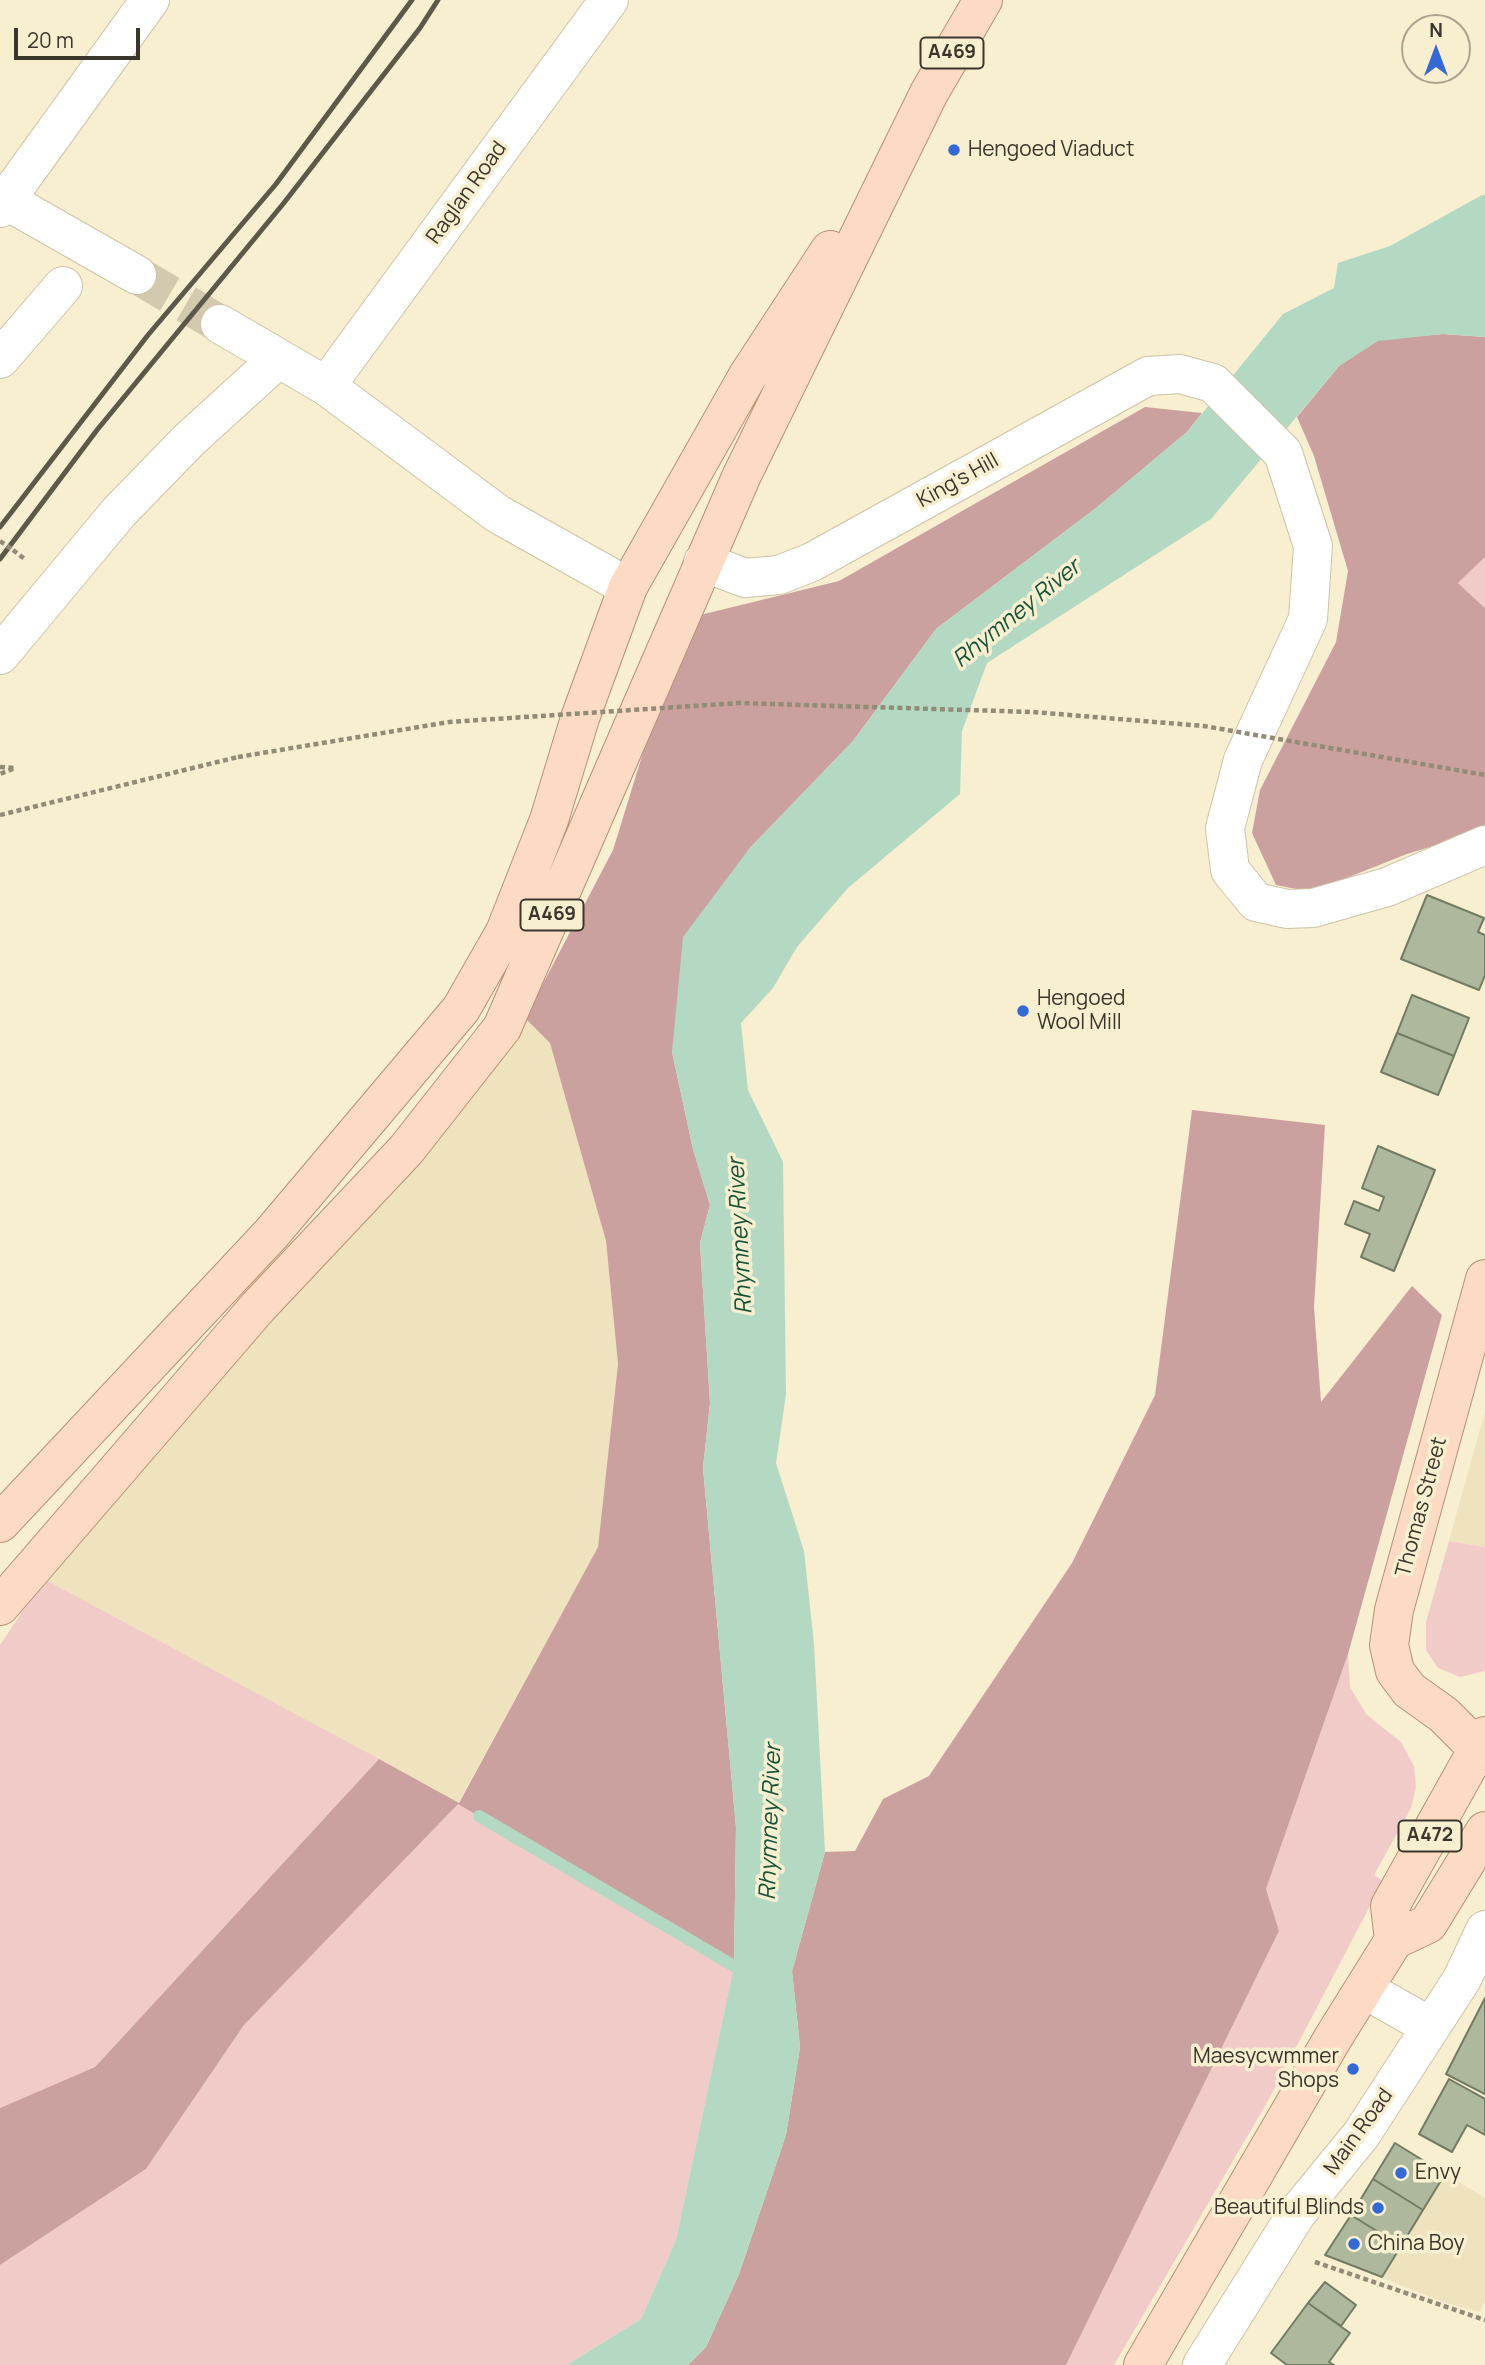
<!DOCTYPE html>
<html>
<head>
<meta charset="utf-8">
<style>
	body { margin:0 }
	#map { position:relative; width:1485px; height:2365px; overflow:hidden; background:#f8eed0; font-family:Manrope,sans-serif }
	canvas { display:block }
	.north { position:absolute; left:1401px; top:14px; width:70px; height:70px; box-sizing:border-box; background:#f8eed0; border:2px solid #aca48e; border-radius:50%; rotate:0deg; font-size:19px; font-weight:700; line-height:28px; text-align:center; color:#3a362b }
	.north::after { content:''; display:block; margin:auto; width:24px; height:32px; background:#3368d7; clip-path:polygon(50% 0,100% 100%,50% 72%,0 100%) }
	.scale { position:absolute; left:14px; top:28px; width:126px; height:32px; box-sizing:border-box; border:4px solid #3a362b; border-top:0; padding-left:9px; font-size:21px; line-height:24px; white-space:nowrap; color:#3a362b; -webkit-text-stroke:5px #f8eed0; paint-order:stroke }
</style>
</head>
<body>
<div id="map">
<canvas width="1485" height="2365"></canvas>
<div class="north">N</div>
<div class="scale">20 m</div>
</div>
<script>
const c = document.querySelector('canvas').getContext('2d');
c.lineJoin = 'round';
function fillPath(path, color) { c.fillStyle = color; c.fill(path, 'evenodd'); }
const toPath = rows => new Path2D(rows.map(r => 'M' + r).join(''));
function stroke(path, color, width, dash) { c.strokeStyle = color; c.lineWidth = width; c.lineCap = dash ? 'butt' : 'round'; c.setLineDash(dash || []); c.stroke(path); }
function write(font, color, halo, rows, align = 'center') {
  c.font = font + ' Manrope,sans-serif'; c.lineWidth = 7; c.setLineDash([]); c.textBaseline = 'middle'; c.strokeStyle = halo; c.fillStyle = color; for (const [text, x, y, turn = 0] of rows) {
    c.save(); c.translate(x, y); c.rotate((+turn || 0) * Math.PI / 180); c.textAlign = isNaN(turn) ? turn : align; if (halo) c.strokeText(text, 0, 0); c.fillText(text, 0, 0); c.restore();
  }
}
fillPath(toPath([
	[525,1018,550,1042,606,1241,618,1364,598,1547,458,1803,44,1579],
	[1485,1411,1485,1547,1449,1541],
	[1395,2143,1485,2198,1485,2300,1480,2312,1443,2302,1325,2255]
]), '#efe2be');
fillPath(toPath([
	[1485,557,1485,608,1458,583],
	[1449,1541,1485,1547,1485,1671,1460,1677,1438,1668,1426,1650,1426,1622],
	[44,1579,379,1759,95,2067,0,2108,0,1645],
	[1348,1654,1350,1687,1366,1714,1401,1742,1414,1766,1416,1788,1411,1808,1374,1875,1383,1881,1269,2099,1114,2365,1066,2365,1279,1931,1266,1889],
	[458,1803,734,1966,676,2240,641,2319,567,2365,0,2365,0,2265,146,2169,244,2025]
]), '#f1cbc8');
fillPath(toPath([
	[1443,334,1485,337,1485,557,1458,583,1485,608,1485,830,1407,854,1311,892,1276,885,1252,833,1260,790,1336,642,1348,571,1314,456,1297,417,1339,366,1378,340],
	[1145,407,1202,413,1187,432,1096,508,936,629,853,741,749,849,672,1052,693,1149,710,1205,700,1243,710,1403,703,1468,736,1827,734,1966,458,1804,244,2025,146,2169,0,2265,0,2108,95,2067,379,1759,459,1803,598,1547,618,1364,606,1241,550,1043,525,1018,613,850,646,743,696,616,839,581],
	[1192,1110,1325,1125,1314,1307,1321,1402,1412,1286,1442,1315,1348,1654,1266,1889,1279,1931,1066,2365,688,2365,706,2347,739,2274,786,2135,800,2047,792,1971,825,1852,855,1851,883,1799,929,1776,1072,1563,1155,1395]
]), '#cba19f');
fillPath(toPath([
	[1482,195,1485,195,1485,337,1443,334,1378,341,1339,366,1211,519,987,663,962,731,960,794,848,888,797,947,773,988,741,1023,748,1090,783,1162,786,1394,776,1463,804,1551,814,1644,825,1852,792,1971,800,2047,786,2135,739,2274,706,2347,688,2365,567,2365,641,2319,676,2240,734,1966,736,1827,703,1468,710,1403,700,1243,710,1205,693,1149,672,1052,683,937,749,849,853,741,936,629,1096,508,1187,432,1283,314,1334,288,1338,263,1390,246]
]), '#b3d9c3');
stroke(toPath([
	[479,1816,734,1966]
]), '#b3d9c3', 12);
const building = toPath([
	[1427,895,1484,918,1478,932,1485,935,1485,975,1479,990,1401,959,1427,895],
	[1412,995,1469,1018,1454,1056,1397,1033,1412,995],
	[1397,1033,1454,1056,1438,1095,1381,1072,1397,1033],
	[1378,1146,1435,1170,1394,1271,1361,1257,1370,1234,1345,1224,1354,1201,1379,1211,1384,1197,1362,1188,1378,1146],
	[1485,1998,1485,2094,1446,2074,1485,1998],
	[1449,2079,1485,2099,1485,2135,1467,2125,1452,2152,1419,2134,1449,2079],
	[1395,2143,1445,2174,1423,2210,1373,2179,1395,2143],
	[1373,2179,1423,2210,1401,2246,1351,2215,1373,2179],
	[1351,2215,1401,2246,1382,2277,1325,2255,1351,2215],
	[1325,2282,1356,2305,1341,2326,1308,2303,1325,2282],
	[1308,2303,1350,2333,1329,2362,1334,2365,1287,2365,1271,2353,1308,2303]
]);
fillPath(building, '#adb89c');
stroke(building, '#717c62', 2);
stroke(toPath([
	[137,275,220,324]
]), '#d2c9af', 38, [38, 19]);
const minor = toPath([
	[0,197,137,275],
	[0,208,150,0],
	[220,324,326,386,498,514,628,587],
	[0,359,63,286],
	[326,386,609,0],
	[703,562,745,578,779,575,812,562,1148,376,1180,374,1213,383,1283,453,1313,546,1308,619,1243,760,1225,828,1230,870,1256,902,1287,909,1313,908,1387,887,1485,845],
	[0,655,119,512,189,440,278,359],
	[1364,1989,1431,2027],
	[1202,2365,1297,2213,1361,2135,1462,1979,1485,1930]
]);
const major = toPath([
	[0,1523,271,1234,461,1009,505,932,549,820,580,718,628,587,747,377,830,250],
	[0,1606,258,1307,406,1150,502,1028,742,475,929,93,983,0],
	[1478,1749,1444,1715,1409,1690,1395,1671,1389,1645,1394,1610,1485,1279],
	[1394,1940,1390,1906,1485,1736],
	[1143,2365,1333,2038,1394,1940,1428,1924,1485,1831]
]);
stroke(minor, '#cdc3a6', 40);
stroke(major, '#b79174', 40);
stroke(toPath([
	[13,550,26,560],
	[0,767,15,768,0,774],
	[0,815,238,757],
	[1315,2262,1485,2320]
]), '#918b77', 4.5, [5, 3.5]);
stroke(minor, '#fff', 38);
stroke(major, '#fcdac3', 38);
stroke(toPath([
	[0,527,148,335,276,184,412,0],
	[0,559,97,430,283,204,420,28,438,0]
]), '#5d5849', 5);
stroke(toPath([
	[0,541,13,550],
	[238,757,449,722,739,703,1033,712,1204,726,1485,775]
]), '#918b77', 4.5, [5, 3.5]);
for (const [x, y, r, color] of [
	[954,150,7,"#3368d7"],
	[1023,1011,7,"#3368d7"],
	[1353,2069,7,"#3368d7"],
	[1401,2173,7,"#3368d7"],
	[1378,2208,7,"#3368d7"],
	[1354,2244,7,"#3368d7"]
]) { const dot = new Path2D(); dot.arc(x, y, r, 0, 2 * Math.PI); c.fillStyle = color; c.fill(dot); stroke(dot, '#f8eed0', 2.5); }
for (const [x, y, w] of [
	[952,53,63],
	[552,915,63],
	[1430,1836,63]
]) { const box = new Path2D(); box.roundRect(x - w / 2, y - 15.5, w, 31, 5); c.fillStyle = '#f8eed0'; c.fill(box); stroke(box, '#3a362b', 2); }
write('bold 19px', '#3a362b', null, [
	["A469",952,53],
	["A469",552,915],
	["A472",1430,1836]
]);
write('21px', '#3a362b', '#f8eed0', [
	["Hengoed Viaduct",968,150],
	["Hengoed",1037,999],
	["Wool Mill",1037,1023],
	["Maesycwmmer",1339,2057,"right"],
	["Shops",1339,2081,"right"],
	["Envy",1415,2173],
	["Beautiful Blinds",1364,2208,"right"],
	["China Boy",1368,2244]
], 'left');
write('21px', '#3a362b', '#f8eed0', [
	["Raglan Road",467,193,-54],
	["King's Hill",958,481,-29],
	["Thomas Street",1422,1507,-75],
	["Main Road",1359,2132,-54]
]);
write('italic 23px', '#145437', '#f8eed0', [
	["Rhymney River",1017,614,-39],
	["Rhymney River",741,1236,-93],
	["Rhymney River",771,1822,-88]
]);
</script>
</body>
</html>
